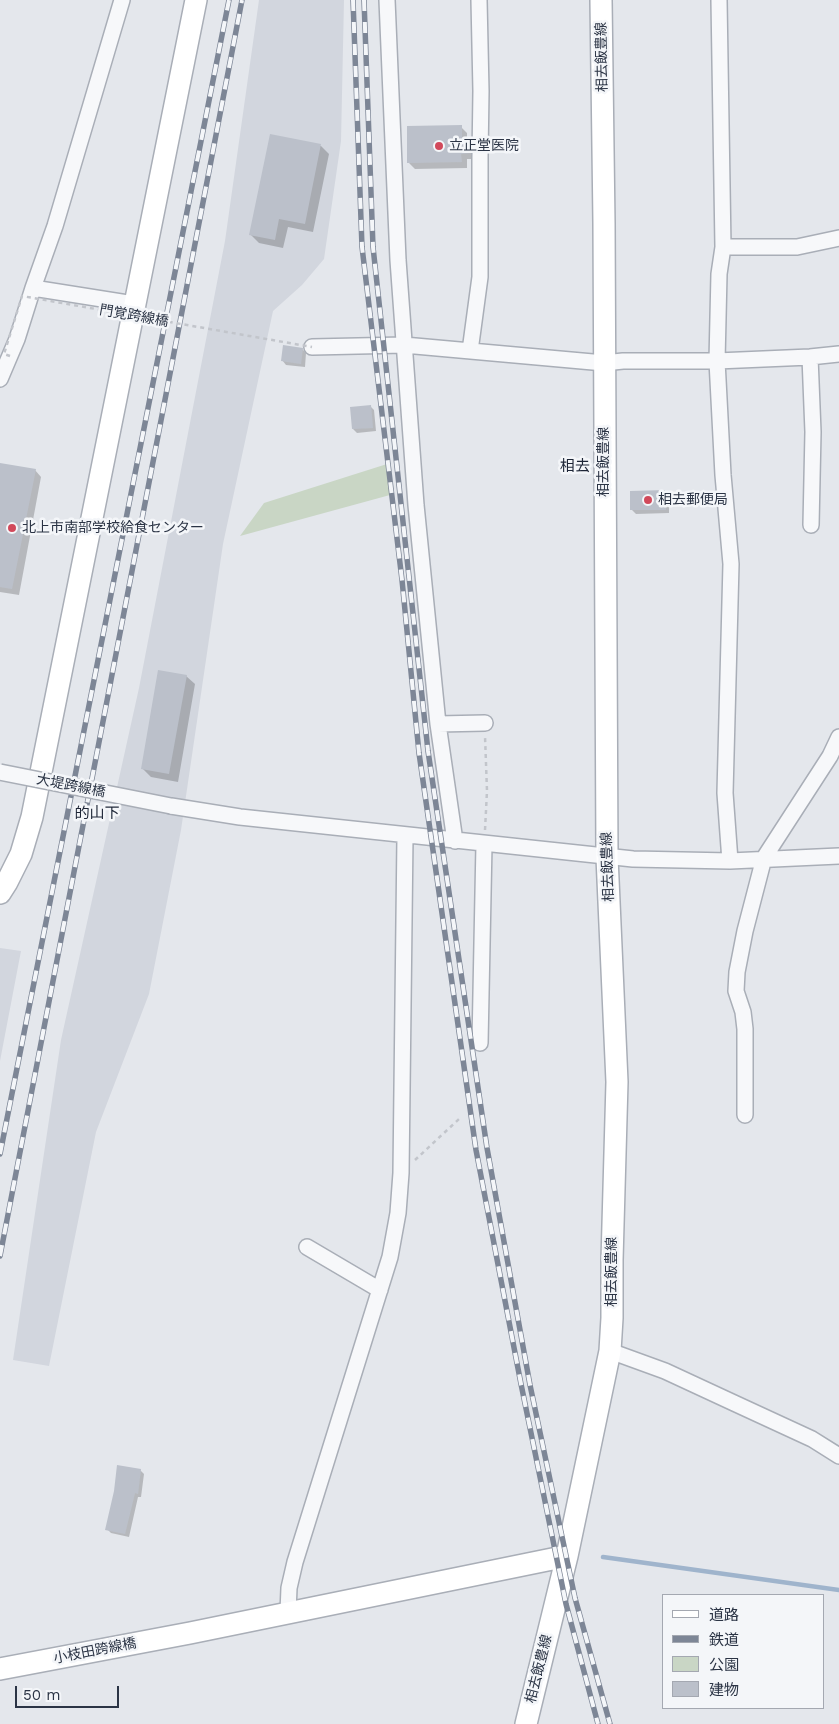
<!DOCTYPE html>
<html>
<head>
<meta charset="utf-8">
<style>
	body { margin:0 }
	#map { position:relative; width:839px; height:1724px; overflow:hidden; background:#e4e7ec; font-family:"Work Sans","Noto Sans JP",sans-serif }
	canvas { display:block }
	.legend { position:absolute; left:662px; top:1594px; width:162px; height:115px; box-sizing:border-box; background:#f4f6f9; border:1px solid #a4a8b1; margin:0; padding:6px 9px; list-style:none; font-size:15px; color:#2b3445 }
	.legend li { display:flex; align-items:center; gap:10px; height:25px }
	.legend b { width:25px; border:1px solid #a4a8b1 }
	.scale { position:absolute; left:15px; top:1686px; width:104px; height:22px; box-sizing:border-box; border:2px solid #2b3445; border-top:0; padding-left:6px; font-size:15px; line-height:18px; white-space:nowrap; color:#2b3445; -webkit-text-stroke:4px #f4f6f9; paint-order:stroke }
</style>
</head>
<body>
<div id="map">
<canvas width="839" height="1724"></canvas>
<ul class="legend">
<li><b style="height:6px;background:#fff"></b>道路</li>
<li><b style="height:6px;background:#7d8696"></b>鉄道</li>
<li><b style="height:14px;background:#c9d6c5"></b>公園</li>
<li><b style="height:14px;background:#bbc0ca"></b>建物</li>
</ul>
<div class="scale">50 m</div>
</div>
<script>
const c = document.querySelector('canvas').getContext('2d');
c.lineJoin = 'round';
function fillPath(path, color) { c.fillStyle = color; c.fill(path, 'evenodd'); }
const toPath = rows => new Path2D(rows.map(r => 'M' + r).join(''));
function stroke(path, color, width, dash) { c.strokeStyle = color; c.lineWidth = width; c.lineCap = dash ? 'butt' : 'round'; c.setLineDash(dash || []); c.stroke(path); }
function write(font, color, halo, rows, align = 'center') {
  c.font = font + ' "Work Sans","Noto Sans JP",sans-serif'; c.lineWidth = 5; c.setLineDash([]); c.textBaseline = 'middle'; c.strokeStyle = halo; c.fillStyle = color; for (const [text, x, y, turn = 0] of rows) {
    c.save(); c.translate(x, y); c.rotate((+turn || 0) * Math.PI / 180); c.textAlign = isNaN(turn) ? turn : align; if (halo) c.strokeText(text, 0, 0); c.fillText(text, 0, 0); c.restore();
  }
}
fillPath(toPath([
	[259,0,344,0,341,141,324,259,302,285,273,311,223,544,181,830,149,994,96,1132,49,1366,13,1360,61,1040,139,688,225,241],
	[0,948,21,951,0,1061]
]), '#d2d6de');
fillPath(toPath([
	[387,464,390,495,240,536,264,503]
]), '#c9d6c5');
fillPath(toPath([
	[461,127,467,133,467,140,470,140,477,146,477,159,467,159,467,168,415,169,409,163],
	[271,136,321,146,329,154,313,232,288,227,283,248,259,243,251,235],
	[302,349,306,353,305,367,286,365,282,360],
	[370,406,374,410,376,431,357,433,353,429],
	[0,464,35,470,41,477,19,595,0,592],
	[665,491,669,495,669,513,636,514,632,510],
	[186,676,195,684,178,782,151,777,142,768],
	[140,1470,144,1474,141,1497,138,1497,129,1537,111,1533,107,1529,115,1491]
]), '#0003');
stroke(toPath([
	[603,1557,839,1590]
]), '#9fb4cc', 4.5);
fillPath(toPath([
	[462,125,462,139,471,139,471,153,461,154,462,162,407,163,407,126],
	[270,134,321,144,305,224,279,219,275,240,249,235],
	[283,345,303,348,301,364,281,361],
	[371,405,373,428,352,429,350,407],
	[0,463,36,469,12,589,0,587],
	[665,490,666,510,630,510,630,491],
	[158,670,187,675,169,774,141,769],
	[117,1465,141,1469,138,1494,135,1493,125,1534,105,1530,114,1491]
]), '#bbc0ca');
const street = toPath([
	[387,0,398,260,416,505,438,724,455,841],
	[719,0,723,247,719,274,717,361,723,475,731,564,725,793,730,861],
	[723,247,797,247,839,238],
	[33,288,134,304],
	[312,347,404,345,604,363,623,361,717,361,810,357,839,354],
	[470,351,480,277,480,157,481,91,479,0],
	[810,357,813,432,811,525],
	[0,379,17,339,33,288,55,226,122,0],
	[438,724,485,723],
	[171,806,240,817,633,859,730,861,839,856],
	[480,1043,484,844],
	[745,1115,745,1029,743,1012,736,991,737,972,745,931,764,858,830,756,839,737],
	[307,1247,380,1290],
	[610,1351,665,1371,734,1403,812,1439,839,1456],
	[288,1612,289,1588,295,1562,390,1257,398,1213,401,1173,405,836]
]);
const secondary = toPath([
	[0,893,7,882,21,854,32,817,196,0],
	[0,1669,190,1633,567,1556],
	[526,1724,567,1556,610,1351,612,1318,612,1260,617,1082,607,857,604,223,601,0]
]);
stroke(street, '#a9aeb7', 18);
stroke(secondary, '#a9aeb7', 24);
stroke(toPath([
	[485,830,487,791,485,736],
	[415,1160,459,1119]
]), '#c2c5cb', 2.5, [4, 4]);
stroke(street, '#f7f8fa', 15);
stroke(secondary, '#fff', 21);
const rail = toPath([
	[353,0,362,247,402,580,419,753,476,1150,521,1384,566,1604,598,1724],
	[364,0,373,247,428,751,487,1148,530,1385,575,1598,610,1724],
	[0,1154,229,0],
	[0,1256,242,0]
]);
stroke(rail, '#7d8696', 5.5);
stroke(rail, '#f4f6f9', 4, [11]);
const streetBridge = toPath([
	[0,772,171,806]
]);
stroke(streetBridge, '#a9aeb7', 18, []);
stroke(toPath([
	[10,356,4,354,22,296,312,347]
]), '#c2c5cb', 2.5, [4, 4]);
stroke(streetBridge, '#f7f8fa', 15);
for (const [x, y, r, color] of [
	[439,146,5,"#d1495b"],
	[648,500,5,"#d1495b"],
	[12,528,5,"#d1495b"]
]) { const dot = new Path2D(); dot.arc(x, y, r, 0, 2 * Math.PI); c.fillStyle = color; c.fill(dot); stroke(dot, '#f4f6f9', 2); }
write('14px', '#2b3445', '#f4f6f9', [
	["相去飯豊線",602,57,-91],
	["門覚跨線橋",134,316,10],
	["相去飯豊線",604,462,-90],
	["大堤跨線橋",71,786,11],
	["相去飯豊線",608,867,-92],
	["相去飯豊線",612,1272,-90],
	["小枝田跨線橋",95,1651,-11],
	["相去飯豊線",539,1669,-76]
]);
write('14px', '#2b3445', '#f4f6f9', [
	["立正堂医院",449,146],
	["相去郵便局",658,500],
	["北上市南部学校給食センター",22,528]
], 'left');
write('15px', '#1d2536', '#f4f6f9', [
	["相去",575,467],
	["的山下",97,814]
]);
</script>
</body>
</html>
